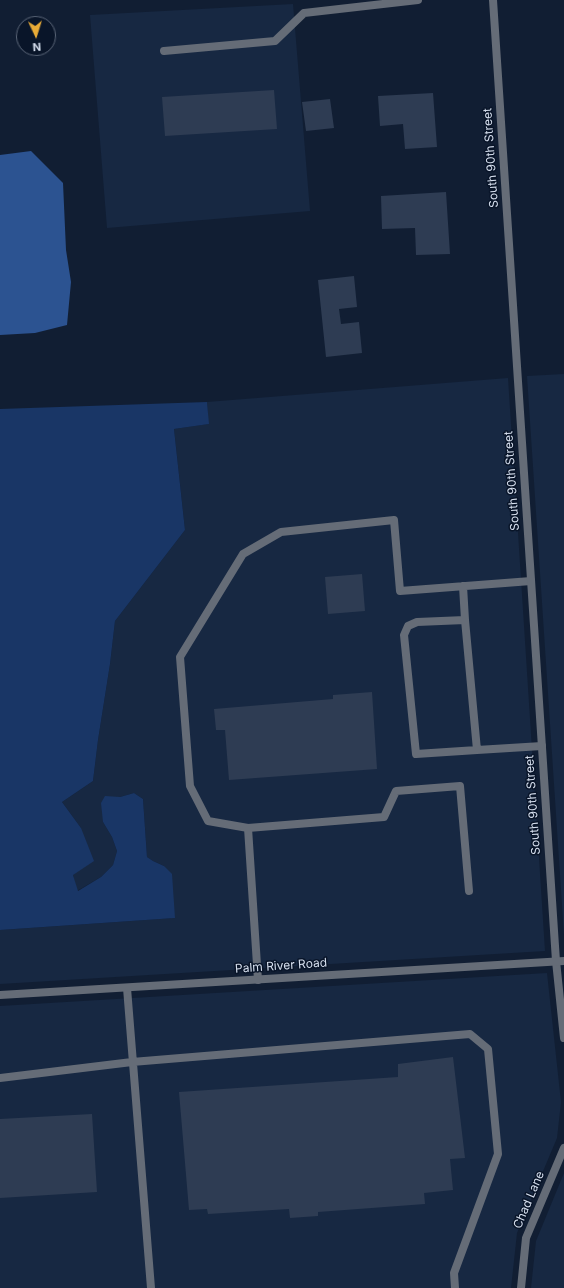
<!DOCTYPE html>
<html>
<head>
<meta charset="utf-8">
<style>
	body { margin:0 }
	#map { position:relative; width:564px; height:1288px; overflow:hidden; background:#111e33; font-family:Inter,sans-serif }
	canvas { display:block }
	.north { position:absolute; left:16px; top:16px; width:40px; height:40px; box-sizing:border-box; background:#091529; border:1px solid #5b6678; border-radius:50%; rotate:176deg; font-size:11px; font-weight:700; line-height:16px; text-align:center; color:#d6dfee }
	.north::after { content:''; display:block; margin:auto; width:14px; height:18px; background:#e8ab37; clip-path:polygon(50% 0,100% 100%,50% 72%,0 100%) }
</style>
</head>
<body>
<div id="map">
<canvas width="564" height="1288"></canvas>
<div class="north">N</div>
</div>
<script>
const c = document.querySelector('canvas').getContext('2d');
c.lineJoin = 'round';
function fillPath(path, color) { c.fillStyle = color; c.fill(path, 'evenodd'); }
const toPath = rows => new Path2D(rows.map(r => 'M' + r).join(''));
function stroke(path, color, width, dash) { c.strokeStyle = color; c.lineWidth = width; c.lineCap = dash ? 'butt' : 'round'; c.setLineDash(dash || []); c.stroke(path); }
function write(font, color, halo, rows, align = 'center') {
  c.font = font + ' Inter,sans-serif'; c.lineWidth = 3; c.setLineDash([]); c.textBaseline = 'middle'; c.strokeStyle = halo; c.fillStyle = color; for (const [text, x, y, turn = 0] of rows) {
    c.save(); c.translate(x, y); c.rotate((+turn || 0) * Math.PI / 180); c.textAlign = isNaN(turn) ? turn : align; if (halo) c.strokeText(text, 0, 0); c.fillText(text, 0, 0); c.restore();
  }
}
fillPath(toPath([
	[293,4,310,211,107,228,90,15],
	[564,374,564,935,527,376],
	[508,378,545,951,0,984,0,930,174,918,164,866,153,861,147,857,143,799,134,793,120,797,103,822,112,837,117,851,113,865,101,877,77,891,73,875,81,828,62,802,93,781,98,740,110,664,115,621,185,530,174,429,208,424,207,402],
	[547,973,561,1102,557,1138,517,1233,511,1288,0,1288,0,1006],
	[564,1173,564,1288,531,1288,536,1241]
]), '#172842');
fillPath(toPath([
	[207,402,209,424,174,429,185,530,115,621,110,664,98,740,93,781,62,802,81,828,94,861,73,875,78,891,101,877,113,865,117,851,112,837,103,822,101,803,105,796,120,797,134,793,143,799,147,857,153,861,164,866,172,874,175,918,0,930,0,409]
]), '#193666');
fillPath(toPath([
	[31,151,63,183,66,250,71,282,67,325,35,333,0,335,0,155]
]), '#2c5391');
fillPath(toPath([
	[274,90,277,129,165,136,162,97],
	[433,93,437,147,405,149,403,124,380,126,378,96],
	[330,99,334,128,306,131,302,102],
	[446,192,450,254,416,255,415,228,382,229,381,196],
	[354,276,357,307,339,309,341,324,359,322,362,353,326,357,318,280],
	[362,574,365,611,328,614,325,577],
	[372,692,377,769,229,780,225,730,216,730,214,709,333,699,333,695],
	[453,1057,465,1158,450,1159,453,1190,424,1193,425,1204,318,1212,318,1216,290,1218,289,1209,208,1214,207,1209,189,1210,179,1092,398,1077,398,1064],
	[92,1114,97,1192,0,1198,0,1119]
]), '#2e3c53');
stroke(toPath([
	[164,51,275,41,304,13,418,0],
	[463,586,465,620],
	[477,750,465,620,417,622,408,626,404,635,416,754,477,750,542,746],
	[248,828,384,817,396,791,460,786,469,891],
	[258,980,248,828,208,821,190,786,180,657,243,554,281,532,394,520,400,591,531,581],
	[127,988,151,1288],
	[0,1078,132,1062,470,1034,488,1049,498,1154,454,1273,455,1288]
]), '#656c77', 8);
stroke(toPath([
	[493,0,556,961,564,1038],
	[521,1288,526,1238,564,1148]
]), '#656c77', 8);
stroke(toPath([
	[0,995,564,961]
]), '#656c77', 8);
write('12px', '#d6dfee', '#091529', [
	["South 90th Street",491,158,-94],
	["South 90th Street",512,481,-94],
	["South 90th Street",533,805,-94],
	["Palm River Road",281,966,-4],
	["Chad Lane",529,1200,-67]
]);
</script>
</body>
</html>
